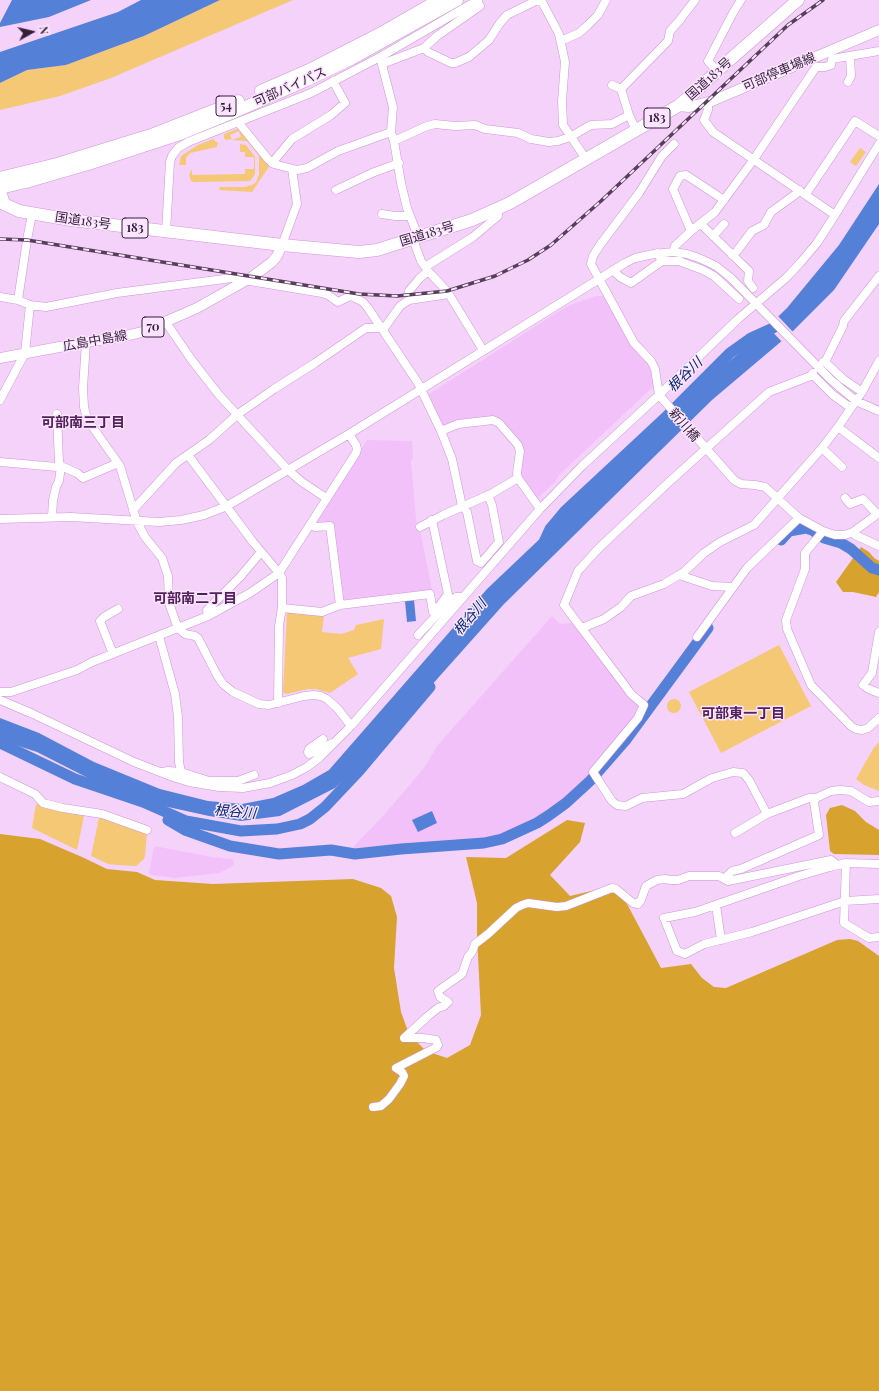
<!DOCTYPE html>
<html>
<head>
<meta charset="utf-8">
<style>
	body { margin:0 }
	#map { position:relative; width:879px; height:1391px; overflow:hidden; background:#f5d2fa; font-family:"Playfair Display",serif }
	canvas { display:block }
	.north { position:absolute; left:12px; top:12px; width:40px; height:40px; -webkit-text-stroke:3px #fbe4ff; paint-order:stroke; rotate:82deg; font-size:11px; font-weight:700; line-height:16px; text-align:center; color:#351f38 }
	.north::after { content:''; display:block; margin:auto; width:14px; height:18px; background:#351f38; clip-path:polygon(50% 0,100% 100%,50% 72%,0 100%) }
</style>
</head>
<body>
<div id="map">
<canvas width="879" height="1391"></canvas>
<div class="north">N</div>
</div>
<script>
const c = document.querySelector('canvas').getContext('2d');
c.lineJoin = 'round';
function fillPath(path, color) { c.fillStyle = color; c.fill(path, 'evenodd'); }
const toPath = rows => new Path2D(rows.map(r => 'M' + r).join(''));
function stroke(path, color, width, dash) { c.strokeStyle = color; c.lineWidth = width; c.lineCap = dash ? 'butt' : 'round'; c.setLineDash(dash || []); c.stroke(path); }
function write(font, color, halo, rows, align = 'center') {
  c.font = font + ' "Playfair Display","Noto Sans JP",serif'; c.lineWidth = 3; c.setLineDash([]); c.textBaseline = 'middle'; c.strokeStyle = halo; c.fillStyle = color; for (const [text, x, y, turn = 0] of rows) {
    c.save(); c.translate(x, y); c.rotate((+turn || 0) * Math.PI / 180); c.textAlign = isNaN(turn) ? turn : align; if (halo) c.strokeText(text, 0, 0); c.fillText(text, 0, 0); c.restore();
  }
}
fillPath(toPath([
	[596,296,602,296,606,299,649,364,652,373,653,387,559,475,555,482,536,500,519,473,522,450,500,420,443,427,426,396,561,310,570,305],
	[367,440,412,441,413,457,411,461,417,530,420,530,432,590,343,602,332,523,318,524,316,522],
	[552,616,560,624,574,623,638,702,639,706,638,712,592,775,564,803,542,819,505,836,463,843,357,850,353,847,384,815,424,768,437,746],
	[154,846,212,857,233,859,234,865,220,873,175,878,151,875,149,873]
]), '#f3c1fa');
fillPath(toPath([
	[220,0,293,0,111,78,60,96,0,110,0,83,27,70,66,65,144,36],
	[240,128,270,165,252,192,219,190,220,187,245,187,252,185,256,182,259,175,259,156,247,141,232,140,241,137,239,131,230,135,232,139,226,140,224,138,224,134],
	[213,139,216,142,218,142,217,147,190,153,186,158,186,165,179,165,181,156,198,145],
	[240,144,246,145,255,157,255,174,250,181,194,182,191,181,189,175,192,169,192,175,245,174,245,169,254,169,254,157,245,157,245,152,240,152],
	[860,148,866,152,856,166,850,162],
	[287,612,324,615,322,632,341,634,354,630,356,625,384,619,381,649,348,658,358,674,330,693,316,689,308,689,286,694,283,692],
	[779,645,811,706,721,753,689,692],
	'667 706a7 7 0 1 1 14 0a7 7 0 1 1-14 0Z',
	[879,742,879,791,864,785,856,779,873,749],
	[36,804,84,816,77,850,32,828],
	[99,818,101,818,147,833,145,856,144,859,136,866,118,865,108,864,91,856]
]), '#f4c875');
fillPath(toPath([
	[861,547,869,552,874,558,879,561,879,592,876,597,853,592,843,592,836,582],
	[842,805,855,811,866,822,879,830,879,855,834,854,830,851,826,815,830,808],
	[567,820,585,823,580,842,550,875,570,896,617,885,661,968,691,964,702,978,714,987,726,988,837,940,850,939,858,941,879,956,879,1391,0,1391,0,834,40,839,82,857,107,869,137,872,155,880,213,884,353,879,381,888,391,896,397,917,394,968,401,1012,409,1034,426,1051,447,1058,470,1045,481,1015,477,936,477,903,466,857,506,858]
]), '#d7a22e');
fillPath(toPath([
	[12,0,91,0,49,17,0,27,0,23],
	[141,0,220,0,144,36,66,65,27,70,0,83,0,52,118,12],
	[879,184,879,224,834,290,790,334,712,400,504,604,364,761,335,788,280,816,241,821,209,816,159,805,90,779,37,752,0,740,0,718,39,733,94,762,160,789,208,801,242,804,273,798,303,785,329,770,487,589,704,383,753,341,787,308,839,245],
	[414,600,416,621,407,622,405,601],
	[432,811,437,823,418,832,412,820]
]), '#5481d7');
fillPath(toPath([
	[777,315,794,333,783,343,766,325]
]), '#f5d2fa');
stroke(toPath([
	[781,540,789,531,806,528,812,530,824,538,841,543,851,549,872,568,879,570],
	[544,542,550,529,565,511,667,416,730,353,751,338,773,328],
	[0,743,75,779,143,802,186,821,241,831,277,829,300,824,310,819,325,807,359,771,430,687],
	[168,820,185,830,230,846,279,854,331,850,355,854,401,849,484,843,502,839,537,823,548,816,566,803,590,781,625,741,708,628]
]), '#5481d7', 11);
const minor = toPath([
	[541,0,559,34,565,62,562,101,563,125,586,159],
	[561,41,579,33,588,25,598,15,606,0],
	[424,48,428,52,451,63,455,63,469,57,489,40,500,23,507,15,538,0],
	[380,57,393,107,391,132,394,141,401,183,407,208,416,231,413,239,421,261,428,271,447,291,483,350],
	[382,64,424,48,437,36,480,6,477,1],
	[717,71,708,61,733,13,741,0],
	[848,82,851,76,850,56],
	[612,85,621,89,629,115,636,130],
	[621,89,668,41,670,31,679,21,695,0],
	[708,102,708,110,704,120,713,132,835,215],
	[238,122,268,159,274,164,297,170,307,168,338,151,391,132],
	[394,141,427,126,435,124,455,126,475,125,485,129,518,133,531,139,549,142,558,141,570,137,591,125,612,124,629,115],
	[674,144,662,156,639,193,600,245,593,256,591,264,634,343,651,361,655,369,659,395,734,480,741,484,755,485,765,487,799,518,823,531,835,535,845,535,853,532,879,513],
	[272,163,292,139,331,115,345,103,333,81],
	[336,190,372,173,399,163],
	[806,194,855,121,879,136],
	[382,214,395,216,410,216],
	[701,224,749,271,748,281,753,288],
	[691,231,673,189,680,176,686,175,724,200],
	[166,232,170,162,172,156,178,148,188,142,311,93,380,57,478,0],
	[713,236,724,224],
	[282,245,297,204,292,169],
	[673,252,675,246,691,231,715,212,754,159,816,67,825,67,831,65,832,59,879,51],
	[657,253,662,261,679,261,703,270,714,276,739,299],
	[732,255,737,251,752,231,764,225,771,212,796,194,799,190],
	[425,267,473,237,498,216,497,209],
	[613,270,620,277,631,283,662,261],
	[409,291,419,279,428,271],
	[0,297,18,300,30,305,46,307,117,293,232,278,322,293,328,295,338,302,350,296,353,297,363,302,368,308,418,383,441,431,452,459,462,506,467,512,477,561,481,563,499,542,492,505,488,495],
	[18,300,27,240,32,214],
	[165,321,191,359,219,395,288,470,302,482,326,498],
	[86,342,83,388,84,407,87,419,120,466,137,522,145,537,162,558,168,576,169,603,176,623,178,628,185,634,195,636,198,638,217,675,223,684,233,692,259,704,269,705,304,696,314,695,321,696,327,699,338,709,351,726],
	[823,362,825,362,843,379,862,392],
	[825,362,843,326,844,321,879,276],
	[813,373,813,375,833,395,851,408],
	[0,400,25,353,30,305],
	[57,414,59,462,61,466,77,473,83,478,118,463],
	[838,427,879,458],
	[441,431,458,424,493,420,499,423,518,445,520,451,517,473,518,478,540,509],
	[822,448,842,467],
	[188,455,253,542,279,573,282,578,282,607,279,626,278,703],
	[0,462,57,467,59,465],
	[845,498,850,504,863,499,877,514],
	[133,510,176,463,209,440,238,414,274,389,315,363,366,328,382,328,385,327,400,306,409,300,449,294],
	[52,517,53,500,56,487,59,481,61,466],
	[0,519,71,517,159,522,181,520,204,515,227,506,349,434,625,263,635,258,654,254,673,252,687,254,699,258,716,266,731,278,831,380,856,401,879,411],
	[432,520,448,594,437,609,436,615],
	[311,524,315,527,330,526,340,605],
	[420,527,443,515,491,494,518,478],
	[823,531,805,553,805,569,786,620,787,629,811,685,852,727,856,729,862,730,868,728,879,718],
	[853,532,855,535,879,546],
	[679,575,712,586,733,587],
	[282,608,322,612,340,605,356,603,430,594,433,612,436,615],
	[208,616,207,610,240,577,261,552],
	[582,628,604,619,621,607,631,596,664,584,684,572,704,553,720,542,754,525,822,448,838,427,862,392,879,361],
	[879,632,872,673,863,685,869,689,879,693],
	[418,635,449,602,456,597,462,597],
	[159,636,175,694,178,717,179,762,181,772],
	[697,637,747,568,799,518],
	[113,654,100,621,104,617,118,609],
	[0,692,11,692,77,670,92,662,208,616,250,593,279,573,356,453,357,449,356,445,349,434],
	[0,700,33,714,134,762,173,777,189,782,219,787,243,788,270,783,292,775,307,767,320,757,351,726,540,509,582,466,659,395,738,319,786,278,801,262,817,243,835,215,879,144],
	[323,739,309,749,308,752,309,754,333,743],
	[162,772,168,771,181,772,209,781,208,785],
	[0,777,35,794,43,803,63,808,102,814,147,830],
	[209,781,238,781,254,775],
	[767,814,749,780,743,773,733,772,712,778,683,794,642,798,626,806,617,805,612,801,593,772,638,718,644,705,631,694,623,683,564,605,578,571,598,549,669,482,769,392,813,375],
	[735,833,767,814,809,798,816,798],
	[846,863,844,923,869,938,879,937],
	[879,864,846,863,830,867,799,876,695,912,664,918,677,951,685,954,704,944,752,932,845,901,879,899],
	[724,879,732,871,741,869,819,835,814,802,816,798,831,791,840,790,851,791,869,802,879,801],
	[716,905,721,940],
	[373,1107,381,1106,389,1099,400,1084,404,1076,402,1072,396,1068,437,1047,438,1045,436,1040,423,1038,404,1038,428,1016,438,1008,444,1006,448,1002,440,997,438,991,462,974,468,957,472,952,475,944,488,934,516,908,522,905,528,903,557,907,566,906,612,888,616,889,633,903,638,904,641,900,646,886,657,880,665,879,671,880,678,880,689,876,719,876,728,881,831,860,837,865]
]);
const major = toPath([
	[678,106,689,107,712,101,879,30],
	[0,358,86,342,125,336,142,332,197,308,252,277,272,262,277,256,282,245]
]);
const highway = toPath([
	[261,91,309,70,385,31,439,0],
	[0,178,57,164,151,135,238,101],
	[0,188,26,182,88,164,180,134,234,112,307,80,351,59,457,0],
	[0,191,4,204,19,211,71,220,282,245,359,252,377,250,472,220,510,203,678,106,695,92,717,71,798,0]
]);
stroke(minor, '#ce96d6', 9);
stroke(major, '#ce96d6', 11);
stroke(highway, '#ce96d6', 13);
stroke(minor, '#fff', 8);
stroke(major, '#fff', 10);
stroke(highway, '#fff', 12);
const rail = toPath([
	[0,239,27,240,359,294,397,296,447,291,495,276,528,260,551,245,601,201,788,25,823,0]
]);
stroke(rail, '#573f5a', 3.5);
stroke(rail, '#fbe4ff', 2, [6]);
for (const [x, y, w] of [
	[226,106,20],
	[657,118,26],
	[135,228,26],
	[153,327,22]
]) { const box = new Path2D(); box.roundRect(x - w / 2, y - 10, w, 20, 3); c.fillStyle = '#fbe4ff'; c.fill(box); stroke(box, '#351f38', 1); }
write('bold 12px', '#351f38', null, [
	["54",226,106],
	["183",657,118],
	["183",135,228],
	["70",153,327]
]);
write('13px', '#351f38', '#fbe4ff', [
	["可部停車場線",779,72,-23],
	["国道183号",709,79,-42],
	["可部バイパス",290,87,-24],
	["国道183号",83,221,8],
	["国道183号",427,234,-17],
	["広島中島線",95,341,-10],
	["新川橋",684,425,49]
]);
write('italic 14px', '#042974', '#fbe4ff', [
	["根谷川",685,375,-44],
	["根谷川",470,617,-50],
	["根谷川",235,812,5]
]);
write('bold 14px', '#52225a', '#fbe4ff', [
	["可部南三丁目",83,423],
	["可部南二丁目",195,599],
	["可部東一丁目",743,714]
]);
</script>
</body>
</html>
